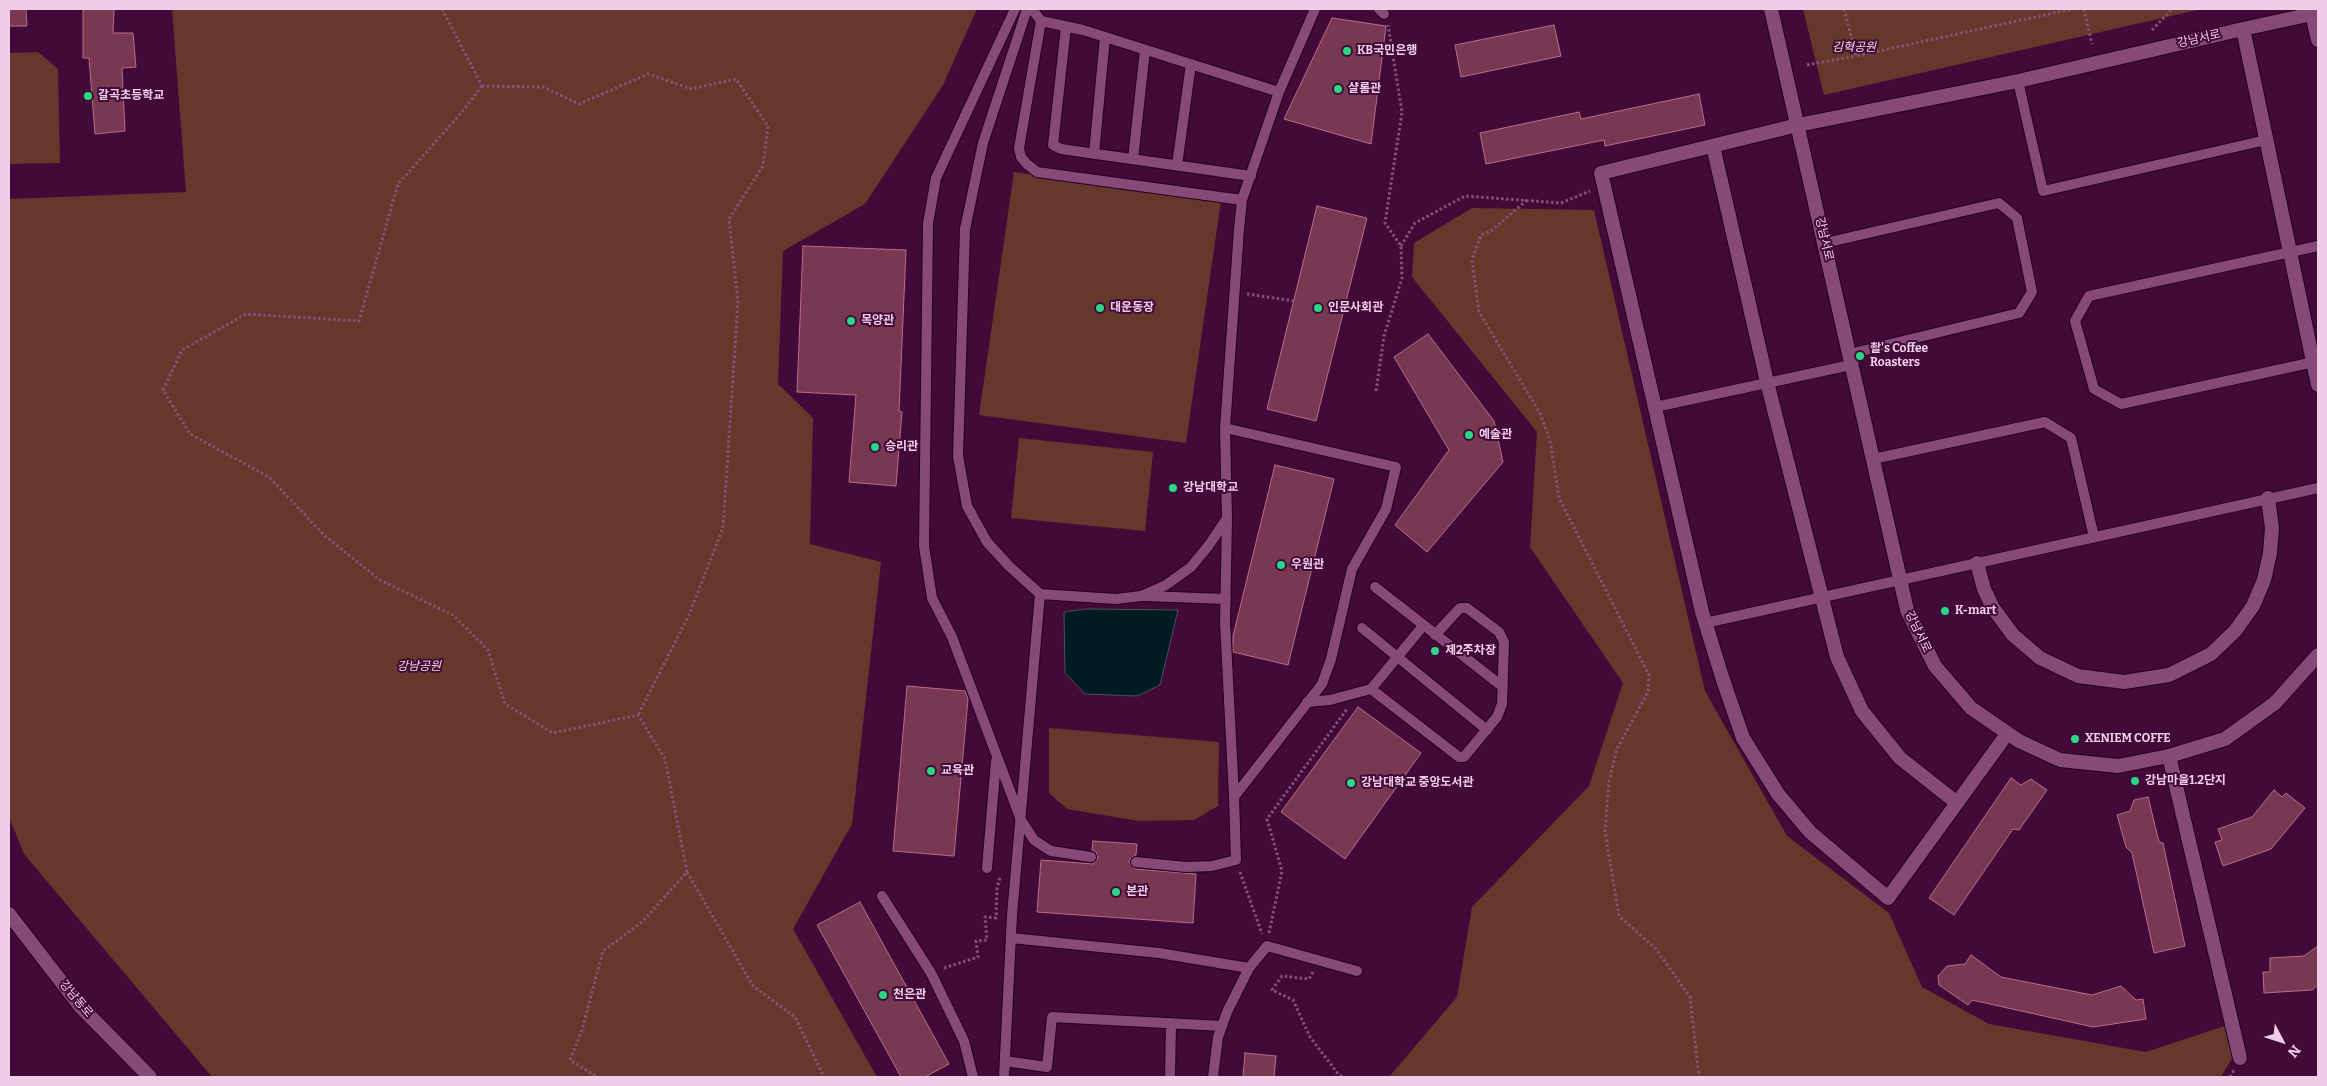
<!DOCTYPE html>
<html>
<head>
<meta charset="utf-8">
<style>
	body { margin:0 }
	#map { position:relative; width:2327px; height:1086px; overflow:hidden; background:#420a39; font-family:Bitter,serif }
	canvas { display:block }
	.frame { position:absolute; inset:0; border:10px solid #f1cee7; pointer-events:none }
	.north { position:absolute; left:2257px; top:1016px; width:50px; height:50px; -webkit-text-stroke:4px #420a39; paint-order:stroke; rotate:130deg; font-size:14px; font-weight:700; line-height:20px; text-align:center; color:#f1cee7 }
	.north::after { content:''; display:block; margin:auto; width:18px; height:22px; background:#f1cee7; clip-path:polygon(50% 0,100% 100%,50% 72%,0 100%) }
</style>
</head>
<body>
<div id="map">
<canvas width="2327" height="1086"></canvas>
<div class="frame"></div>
<div class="north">N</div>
</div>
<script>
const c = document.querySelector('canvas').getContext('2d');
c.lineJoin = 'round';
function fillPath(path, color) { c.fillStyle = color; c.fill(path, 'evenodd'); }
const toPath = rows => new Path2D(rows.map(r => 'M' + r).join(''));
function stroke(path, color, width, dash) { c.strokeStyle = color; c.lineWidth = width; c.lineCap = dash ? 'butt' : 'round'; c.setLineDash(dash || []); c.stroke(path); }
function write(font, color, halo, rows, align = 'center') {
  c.font = font + ' Bitter,"Noto Sans KR",serif'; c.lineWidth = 4; c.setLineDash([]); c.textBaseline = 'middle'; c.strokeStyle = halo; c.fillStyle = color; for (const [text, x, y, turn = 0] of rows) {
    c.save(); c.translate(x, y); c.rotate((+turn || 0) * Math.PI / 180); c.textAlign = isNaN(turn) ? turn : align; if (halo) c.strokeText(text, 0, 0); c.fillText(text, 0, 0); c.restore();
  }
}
fillPath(toPath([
	[172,9,977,9,943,85,865,204,783,251,778,384,813,418,810,544,881,562,852,824,793,929,877,1077,212,1077,24,854,9,817,9,199,186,192],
	[1803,9,2202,9,1824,95],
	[38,52,58,69,60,163,9,164,9,53],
	[1014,172,1221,201,1186,443,979,415],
	[1472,208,1594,210,1705,691,1787,836,1889,913,1922,987,1989,1024,2146,1052,2225,1026,2234,1055,2221,1077,1389,1077,1457,997,1472,907,1589,786,1623,683,1530,547,1537,432,1412,277,1414,243],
	[1019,438,1153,452,1145,531,1011,518],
	[1049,728,1219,742,1218,806,1194,820,1139,821,1067,809,1049,793]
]), '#65382b');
const water = toPath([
	[1086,609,1178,610,1160,685,1137,696,1085,694,1065,673,1064,612,1086,609]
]);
fillPath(water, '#001b22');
stroke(water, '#48515d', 1);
const building = toPath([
	[9,9,26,9,27,26,9,26,9,9],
	[83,9,114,9,113,33,133,33,136,67,122,68,125,131,95,134,89,58,83,58,83,9],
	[1332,18,1386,26,1371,144,1284,119,1332,18],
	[1554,25,1561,56,1461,77,1455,45,1554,25],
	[1699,94,1705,125,1605,146,1604,140,1486,164,1480,133,1579,112,1581,119,1699,94],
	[1317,206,1367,218,1316,421,1267,409,1317,206],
	[803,246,906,250,899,411,902,412,896,486,849,482,856,395,797,392,803,246],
	[1428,334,1494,421,1503,462,1427,552,1395,525,1449,450,1394,357,1428,334],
	[1275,465,1334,479,1288,665,1233,652,1233,636,1275,465],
	[907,686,965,691,968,699,954,856,893,851,907,686],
	[1358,707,1421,753,1345,859,1281,812,1358,707],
	[2011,778,2021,785,2031,779,2047,790,2019,830,2013,829,1954,915,1929,898,2011,778],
	[2274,790,2282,797,2286,793,2305,808,2271,849,2223,866,2215,842,2222,840,2218,829,2252,817,2274,790],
	[2148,797,2159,842,2163,843,2185,946,2154,953,2132,853,2126,847,2117,815,2130,811,2134,800,2148,797],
	[1093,841,1137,844,1136,855,1131,858,1129,862,1135,869,1196,874,1193,923,1037,912,1041,860,1093,864,1098,858,1096,852,1092,850,1093,841],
	[860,902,949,1064,925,1077,901,1077,817,925,860,902],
	[2318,946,2318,985,2312,990,2264,993,2263,972,2270,972,2270,958,2304,956,2318,946],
	[1971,955,2001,977,2092,995,2121,986,2136,1000,2143,999,2146,1019,2093,1027,1972,1000,1968,1005,1939,985,1938,976,1947,966,1965,964,1971,955],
	[1245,1053,1276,1056,1274,1077,1243,1077,1245,1053]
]);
fillPath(building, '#783852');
stroke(building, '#b96d8a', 1);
const service = toPath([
	[1015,9,936,178,928,223,924,546,932,598,952,637,1021,820,1034,840,1051,851,1091,857],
	[1027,9,983,143,965,229,958,456,967,506,987,542,1009,566,1040,594,1116,599,1141,596,1166,585,1191,567,1209,545,1227,518],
	[1032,9,1041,21,1083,30,1279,92],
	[1379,9,1384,14],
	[1041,21,1019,148,1021,157,1027,164,1037,172,1242,200],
	[1066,27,1053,145,1061,149,1251,176],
	[2018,81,2043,191,2266,140],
	[1094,154,1105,37],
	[1133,159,1145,50],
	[1177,165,1191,64],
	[1825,243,1999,203,2017,218,2032,292,2019,313,1849,354],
	[2314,362,2121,404,2094,389,2075,321,2089,296,2318,246],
	[1655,407,1851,365],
	[1873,459,2045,422,2071,438,2094,537],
	[1375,587,1503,687],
	[1144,596,1226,599],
	[1705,623,2318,488],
	[1362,628,1487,730],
	[1371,689,1423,626],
	[1307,702,1330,700,1371,689,1459,757,1464,757,1497,717,1502,704,1504,642,1499,632,1467,608,1460,608,1435,635],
	[1234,797,1225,622,1227,518,1225,428,1239,229,1242,200,1279,92,1315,9],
	[1136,862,1186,867,1212,866,1236,860,1234,797,1322,684,1331,659,1352,569,1386,509,1396,467,1225,428],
	[987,868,996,761],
	[882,896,931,973,964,1041,973,1077],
	[1011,938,1159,953,1249,968],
	[1005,1061,1047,1067,1052,1017,1222,1026],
	[1004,1077,1012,915,1040,594],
	[1170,1077,1171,1023],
	[1213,1077,1218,1037,1227,1012,1249,968,1267,946,1357,971]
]);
const minor = toPath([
	[2312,14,2318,40],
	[2243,29,2312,14,2318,16],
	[1798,125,1601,173,1702,612,1723,680,1743,738,1778,794,1810,832,1888,898,2007,734],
	[1713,146,1767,382,1837,657,1862,711,1900,758,1957,803],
	[1977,563,1984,589,1993,608,2013,635,2040,658,2078,676,2124,682,2169,675,2211,654,2235,631,2253,606,2264,580,2270,553,2272,528,2268,498],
	[2169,756,2240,1058]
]);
const tertiary = toPath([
	[1771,9,1907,610,1935,666,1971,708,2019,741,2060,760,2118,766,2169,756,2225,739,2275,703,2318,655],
	[1798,125,2018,81,2243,29,2318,385],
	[9,914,80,1006,150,1077]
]);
stroke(service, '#23001c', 12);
stroke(minor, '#23001c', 16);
stroke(tertiary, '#23001c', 16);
stroke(toPath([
	[442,9,482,86],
	[1844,9,1856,56,2072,9],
	[2084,9,2092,44],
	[2152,30,2172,9],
	[1807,65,1856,56],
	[482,86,461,113,398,184,359,321,246,314,182,350,163,390,190,434,269,477,325,536,380,580,453,615,488,650,505,704,553,733,638,715,665,759,687,872,642,922,603,951,582,1030,570,1060,597,1077],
	[482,86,543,87,579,104,648,74,691,89,736,79,768,126,763,166,729,219,738,302,723,528,689,615,638,715],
	[1527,200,1491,231,1481,235,1472,260,1479,312,1540,413,1550,440,1559,498,1649,675,1648,692,1617,749,1609,781,1605,831,1619,916,1656,949,1690,997,1699,1077],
	[1401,246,1415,223,1465,196,1561,203,1590,191],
	[1247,294,1294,301],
	[1376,391,1384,336,1402,278,1401,246,1385,223,1402,112,1388,25],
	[687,872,753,986,795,1017,824,1077],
	[1240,872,1262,934],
	[1269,933,1282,871,1267,819,1347,709],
	[944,968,978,957,976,941,987,940,985,917,996,918,997,888,1000,878],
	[1313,972,1309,979,1282,976,1272,990,1293,1000,1310,1037,1339,1075,1344,1077],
	[2230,1077,2234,1070]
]), '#825278', 3, [2.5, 2.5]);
stroke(service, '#864978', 10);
stroke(minor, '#864978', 14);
stroke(tertiary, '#864978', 14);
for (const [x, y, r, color] of [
	[1347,51,5,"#29d885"],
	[1338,89,5,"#29d885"],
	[88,96,5,"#29d885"],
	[1100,308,5,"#29d885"],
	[1318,308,5,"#29d885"],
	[851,321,5,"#29d885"],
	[1860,356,5,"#29d885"],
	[1469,435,5,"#29d885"],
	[875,447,5,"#29d885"],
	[1173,488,5,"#29d885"],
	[1281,565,5,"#29d885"],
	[1945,611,5,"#29d885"],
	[1435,651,5,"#29d885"],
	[2075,739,5,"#29d885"],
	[931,771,5,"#29d885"],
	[2135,781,5,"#29d885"],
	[1351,783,5,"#29d885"],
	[1116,892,5,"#29d885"],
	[883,995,5,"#29d885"]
]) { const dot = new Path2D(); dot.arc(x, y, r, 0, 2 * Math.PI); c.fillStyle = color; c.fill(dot); stroke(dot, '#420a39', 2); }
write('12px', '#f1cee7', '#420a39', [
	["강남서로",2199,39,-13],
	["강남서로",1824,239,77],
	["강남서로",1918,632,64],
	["강남동로",76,999,50]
]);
write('italic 12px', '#f1dbd5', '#420a39', [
	["김혁공원",1854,48],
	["강남공원",419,667]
]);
write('bold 12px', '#f1cee7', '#420a39', [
	["KB국민은행",1357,51],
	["샬롬관",1348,89],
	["갈곡초등학교",98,96],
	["대운동장",1110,308],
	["인문사회관",1328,308],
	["목양관",861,321],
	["촬's Coffee",1870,349],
	["Roasters",1870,363],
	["예술관",1479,435],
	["승리관",885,447],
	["강남대학교",1183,488],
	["우원관",1291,565],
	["K-mart",1955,611],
	["제2주차장",1445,651],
	["XENIEM COFFE",2085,739],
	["교육관",941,771],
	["강남마을1.2단지",2145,781],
	["강남대학교 중앙도서관",1361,783],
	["본관",1126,892],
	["천은관",893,995]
], 'left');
</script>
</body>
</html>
